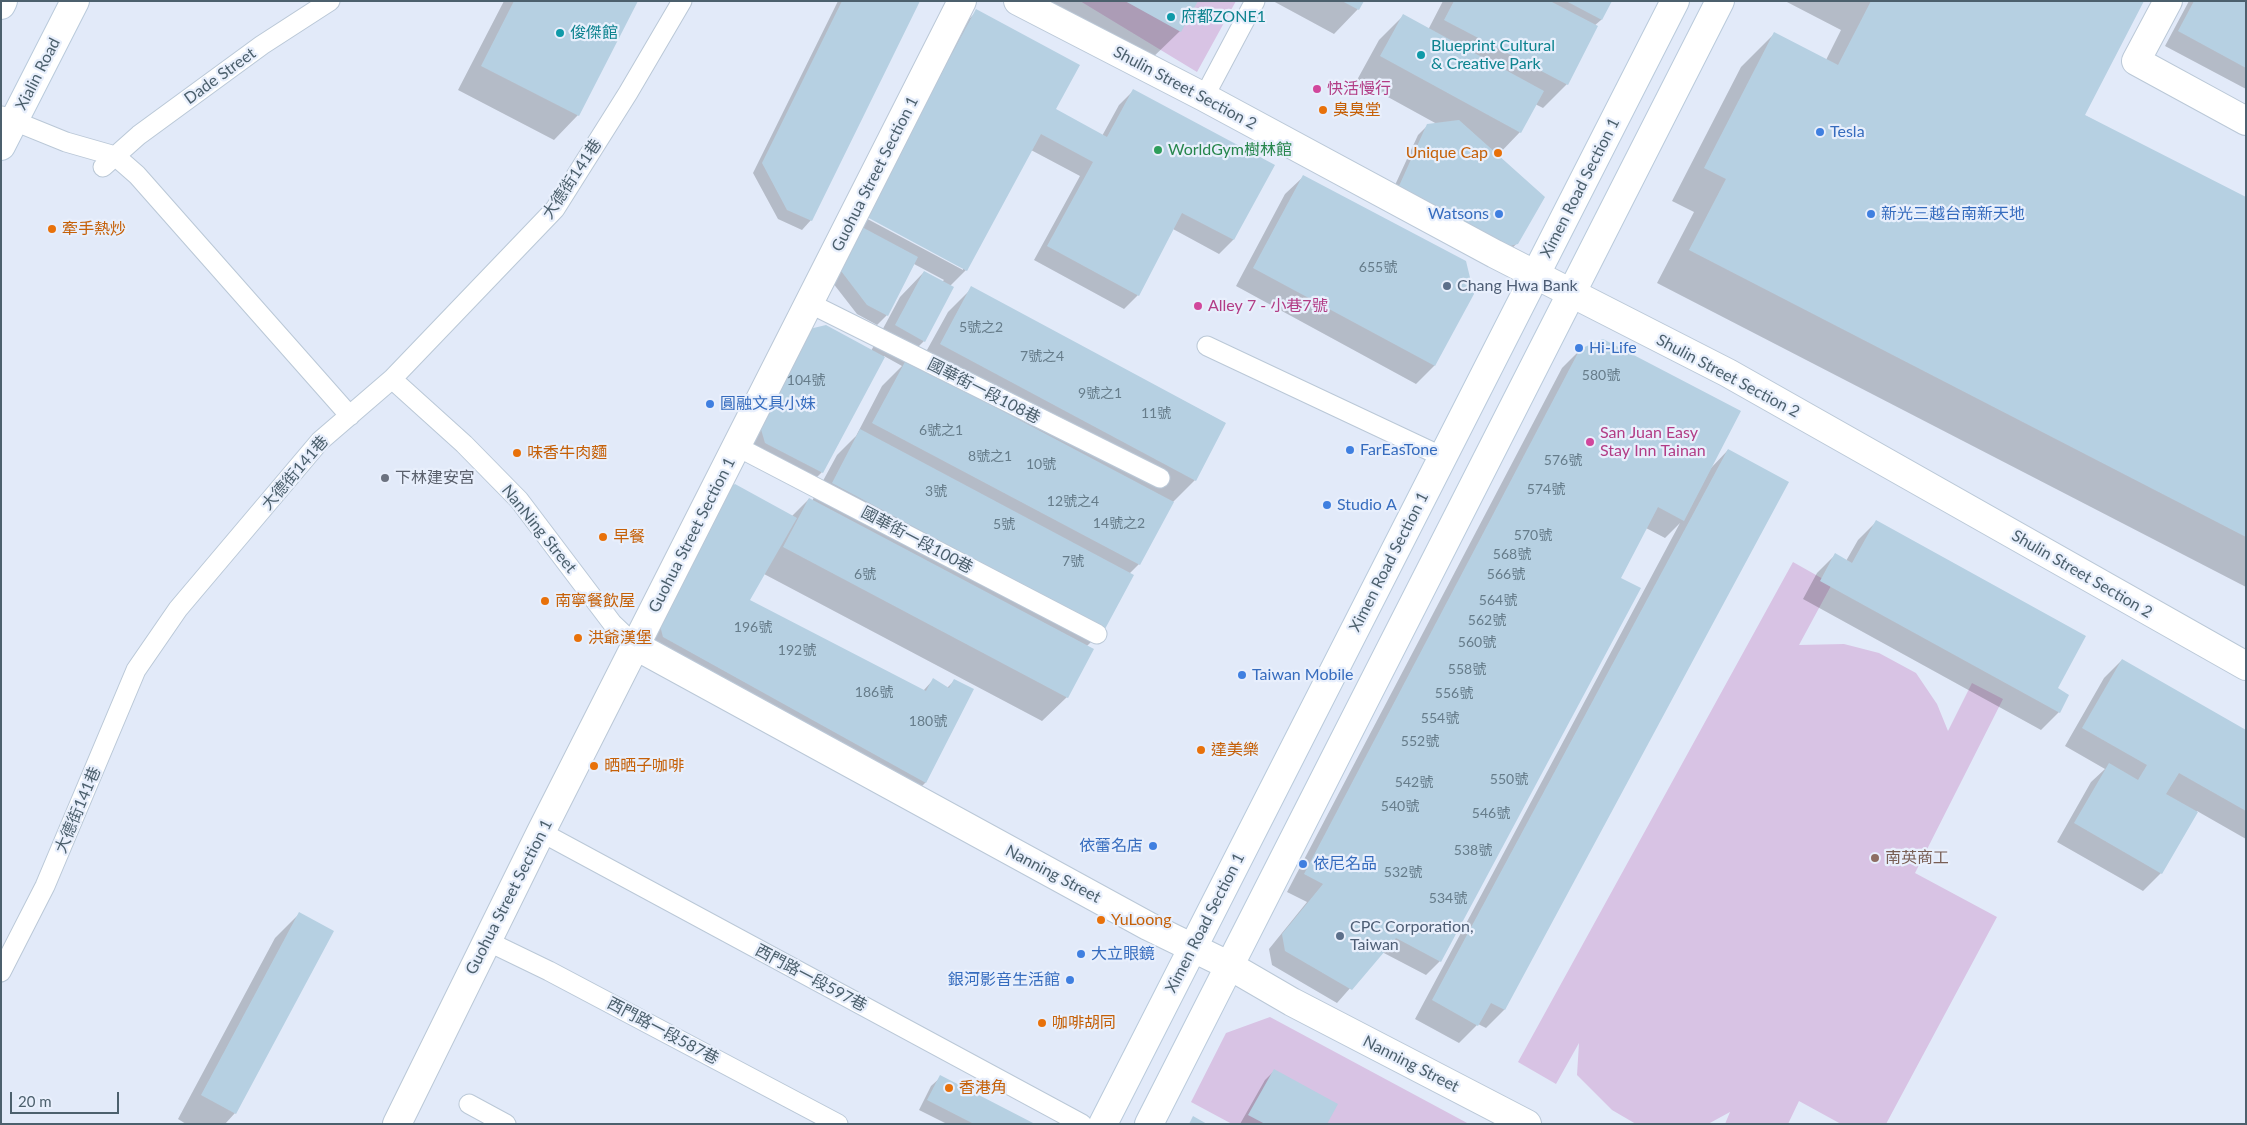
<!DOCTYPE html>
<html>
<head>
<meta charset="utf-8">
<style>
	body { margin:0 }
	#map { position:relative; width:2247px; height:1125px; overflow:hidden; background:#e2eaf9; font-family:Lato,sans-serif }
	canvas { display:block }
	.frame { position:absolute; inset:0; border:2px solid #4c606d; pointer-events:none }
	.scale { position:absolute; left:10px; top:1092px; width:109px; height:22px; box-sizing:border-box; border:2px solid #4c606d; border-top:0; padding-left:6px; font-size:15px; line-height:18px; white-space:nowrap; color:#4c606d; -webkit-text-stroke:4px #e8effc; paint-order:stroke }
</style>
</head>
<body>
<div id="map">
<canvas width="2247" height="1125"></canvas>
<div class="frame"></div>
<div class="scale">20 m</div>
</div>
<script>
const c = document.querySelector('canvas').getContext('2d');
c.lineJoin = 'round';
function fillPath(path, color) { c.fillStyle = color; c.fill(path, 'evenodd'); }
const toPath = rows => new Path2D(rows.map(r => 'M' + r).join(''));
function stroke(path, color, width, dash) { c.strokeStyle = color; c.lineWidth = width; c.lineCap = dash ? 'butt' : 'round'; c.setLineDash(dash || []); c.stroke(path); }
function write(font, color, halo, rows, align = 'center') {
  c.font = font + ' Lato,"Noto Sans TC",sans-serif'; c.lineWidth = 4.5; c.setLineDash([]); c.textBaseline = 'middle'; c.strokeStyle = halo; c.fillStyle = color; for (const [text, x, y, turn = 0] of rows) {
    c.save(); c.translate(x, y); c.rotate((+turn || 0) * Math.PI / 180); c.textAlign = isNaN(turn) ? turn : align; if (halo) c.strokeText(text, 0, 0); c.fillText(text, 0, 0); c.restore();
  }
}
fillPath(toPath([
	[1080,1,1236,1,1197,72],
	[1793,562,1832,584,1799,645,1844,644,1879,653,1916,673,1937,704,1948,731,1972,683,2003,699,1915,873,1997,917,1886,1124,1841,1124,1799,1101,1788,1124,1725,1124,1730,1112,1708,1124,1636,1124,1612,1110,1577,1075,1579,1043,1556,1084,1518,1062],
	[1270,1017,1469,1124,1232,1124,1191,1102,1226,1033]
]), '#d8c3e4');
fillPath(toPath([
	[504,1,637,1,578,115,554,140,458,90],
	[838,1,919,1,811,220,802,230,778,219,753,173],
	[1036,1,1196,1,1180,31,1147,63],
	[1273,1,1363,1,1358,9,1334,34],
	[1443,1,1610,1,1601,20,1594,26,1567,84,1543,108,1535,104,1520,132,1497,156,1517,243,1508,253,1390,196,1418,135,1428,125,1437,124,1357,80,1379,40,1403,16,1428,30],
	[1785,1,2143,1,2084,115,2246,199,2246,587,1657,283,1694,212,1672,201,1741,67,1774,34,1826,60,1841,30],
	[2189,1,2246,1,2246,89,2165,46],
	[977,11,1054,110,1102,136,1119,105,1133,91,1273,166,1233,240,1219,254,1173,229,1138,295,1124,309,1034,260,1080,176,1031,150,966,270,950,286,924,341,904,361,917,368,948,312,972,288,1225,423,1195,480,1172,503,1139,564,1129,574,1104,629,1086,647,1092,650,1067,697,1042,721,764,574,748,601,923,691,933,680,947,688,955,680,972,690,925,783,916,792,654,646,647,620,792,516,809,499,812,501,837,455,856,436,882,386,902,366,884,356,822,472,808,486,751,457,744,434,871,351,900,297,924,272,942,282,944,280,914,264,887,315,877,325,857,314,829,278,860,215,963,270,963,268,861,213,963,25],
	[1303,177,1473,293,1434,366,1416,384,1236,286,1285,194],
	[1580,350,1711,468,1728,450,1787,482,1504,1010,1486,1028,1478,1024,1459,1043,1415,1019,1680,523,1665,538,1646,528,1620,578,1440,961,1426,975,1382,952,1337,1003,1272,965,1269,949,1307,902,1287,892,1562,368],
	[1876,522,2056,688,2059,712,2041,730,1803,599,1817,573,1835,555,1846,561,1858,540],
	[2122,660,2246,731,2246,839,2197,811,2161,873,2143,891,2057,842,2091,782,2105,769,2065,746,2104,678],
	[299,914,235,1113,225,1124,186,1124,178,1119,275,938],
	[1274,1071,1326,1124,1240,1124,1265,1080],
	[941,1077,1032,1124,947,1124,919,1110,931,1086]
]), '#0003');
fillPath(toPath([
	[514,1,638,1,579,116,481,66],
	[842,1,920,1,812,221,787,210,762,163],
	[1125,1,1198,1,1181,32],
	[1342,1,1364,1,1359,10],
	[1454,1,1550,1,1598,26,1568,85,1444,20],
	[1566,1,1612,1,1602,20],
	[1871,1,2144,1,2085,115,2246,197,2246,537,1689,250,1726,179,1704,168,1774,32,1838,65],
	[2194,1,2246,1,2246,68,2178,31],
	[976,9,1080,65,1056,109,1107,137,1133,89,1275,165,1234,240,1182,213,1139,296,1047,246,1093,162,1041,134,967,271,865,216],
	[1403,14,1544,91,1521,133,1380,56],
	[1459,120,1545,197,1518,244,1501,248,1399,186,1427,124],
	[1303,175,1466,261,1474,294,1435,366,1253,268],
	[860,226,918,257,888,316,867,305,838,267],
	[924,271,954,287,925,342,895,325],
	[971,286,1226,423,1196,481,940,344],
	[826,325,885,357,823,473,765,443,758,419,801,331],
	[1603,339,1741,411,1684,521,1658,507,1621,578,1641,588,1441,962,1396,938,1352,990,1285,951,1282,934,1323,884,1304,874,1580,349],
	[906,360,1174,502,1140,565,872,423],
	[860,429,1134,575,1105,629,832,483],
	[1728,449,1789,482,1505,1010,1491,1003,1478,1026,1432,1000],
	[735,484,797,518,750,600,926,691,933,678,949,688,954,679,974,689,926,783,663,637,656,610,712,496],
	[809,498,1094,649,1068,698,783,547],
	[1876,520,2086,636,2058,688,2069,695,2060,713,1820,581,1835,553,1852,563],
	[2122,659,2246,730,2246,811,2179,773,2166,794,2198,812,2162,874,2074,823,2109,763,2138,780,2147,765,2082,728],
	[299,912,334,931,236,1114,201,1095],
	[1274,1069,1338,1104,1327,1124,1265,1124,1248,1115],
	[940,1075,1035,1124,974,1124,927,1100],
	[1193,1116,1207,1124,1189,1124]
]), '#b6d0e2');
const lane = toPath([
	[1204,97,1255,1],
	[2,116,66,142,115,156,121,161,137,175,350,416],
	[103,167,139,135,262,45,330,1],
	[809,303,1160,478],
	[1207,346,1443,457],
	[392,379,464,444,519,500,612,623,636,646],
	[736,446,1097,634],
	[541,832,1082,1124],
	[487,941,549,971,838,1124],
	[1,972,45,886,136,670,178,609,320,441,392,379,555,209,628,93,682,1],
	[469,1104,506,1124]
]);
const street = toPath([
	[1018,1,1204,97,1495,254,1728,373,2246,666],
	[2168,1,2136,61,2246,121],
	[636,646,1148,926,1230,966,1292,1002,1527,1124],
	[397,1124,541,832,962,1]
]);
const secondary = toPath([
	[1,5,3,1],
	[1,146,75,1],
	[1103,1124,1675,1],
	[1149,1124,1720,1]
]);
stroke(lane, '#bac8d7', 21);
stroke(street, '#bac8d7', 30);
stroke(secondary, '#b9cadb', 30);
stroke(lane, '#fff', 19);
stroke(street, '#fff', 28);
stroke(secondary, '#fff', 28);
for (const [x, y, r, color] of [
	[1171,17,5,"#0f9aa8"],
	[560,33,5,"#0f9aa8"],
	[1421,55,5,"#0f9aa8"],
	[1317,89,5,"#d1479c"],
	[1323,110,5,"#e8710a"],
	[1820,132,5,"#3f7fe0"],
	[1158,150,5,"#2e9e5b"],
	[1498,153,5,"#e8710a"],
	[1499,214,5,"#3f7fe0"],
	[1871,214,5,"#3f7fe0"],
	[52,229,5,"#e8710a"],
	[1447,286,5,"#5c6f8a"],
	[1198,306,5,"#d1479c"],
	[1579,348,5,"#3f7fe0"],
	[710,404,5,"#3f7fe0"],
	[1590,442,5,"#d1479c"],
	[1350,450,5,"#3f7fe0"],
	[517,453,5,"#e8710a"],
	[385,478,5,"#6b7280"],
	[1327,505,5,"#3f7fe0"],
	[603,537,5,"#e8710a"],
	[545,601,5,"#e8710a"],
	[578,638,5,"#e8710a"],
	[1242,675,5,"#3f7fe0"],
	[1201,750,5,"#e8710a"],
	[594,766,5,"#e8710a"],
	[1153,846,5,"#3f7fe0"],
	[1875,858,5,"#8d6e63"],
	[1303,864,5,"#3f7fe0"],
	[1101,920,5,"#e8710a"],
	[1340,936,5,"#5c6f8a"],
	[1081,954,5,"#3f7fe0"],
	[1070,980,5,"#3f7fe0"],
	[1042,1023,5,"#e8710a"],
	[949,1088,5,"#e8710a"]
]) { const dot = new Path2D(); dot.arc(x, y, r, 0, 2 * Math.PI); c.fillStyle = color; c.fill(dot); stroke(dot, '#e8effc', 2); }
write('14px', '#667c8a', null, [
	["655號",1378,267],
	["5號之2",981,327],
	["7號之4",1042,356],
	["580號",1601,375],
	["104號",806,380],
	["9號之1",1100,393],
	["11號",1156,413],
	["6號之1",941,430],
	["8號之1",990,456],
	["576號",1563,460],
	["10號",1041,464],
	["574號",1546,489],
	["3號",936,491],
	["12號之4",1073,501],
	["14號之2",1119,523],
	["5號",1004,524],
	["570號",1533,535],
	["568號",1512,554],
	["7號",1073,561],
	["6號",865,574],
	["566號",1506,574],
	["564號",1498,600],
	["562號",1487,620],
	["196號",753,627],
	["560號",1477,642],
	["192號",797,650],
	["558號",1467,669],
	["186號",874,692],
	["556號",1454,693],
	["554號",1440,718],
	["180號",928,721],
	["552號",1420,741],
	["550號",1509,779],
	["542號",1414,782],
	["540號",1400,806],
	["546號",1491,813],
	["538號",1473,850],
	["532號",1403,872],
	["534號",1448,898]
]);
write('16px', '#0d838f', '#e8effc', [
	["府都ZONE1",1181,17],
	["俊傑館",570,33],
	["Blueprint Cultural",1431,46],
	["& Creative Park",1431,64]
], 'left');
write('16px', '#4c606d', '#e8effc', [
	["Xialin Road",38,74,-63],
	["Dade Street",220,76,-36],
	["Shulin Street Section 2",1185,88,28],
	["Guohua Street Section 1",875,174,-63],
	["大德街141巷",572,179,-56],
	["Ximen Road Section 1",1580,188,-63],
	["Shulin Street Section 2",1728,376,28],
	["國華街一段108巷",984,391,27],
	["大德街141巷",295,473,-49],
	["NanNing Street",539,529,51],
	["Guohua Street Section 1",692,535,-63],
	["國華街一段100巷",917,540,28],
	["Ximen Road Section 1",1389,562,-63],
	["Shulin Street Section 2",2082,574,30],
	["大德街141巷",78,810,-67],
	["Nanning Street",1053,874,28],
	["Guohua Street Section 1",509,897,-63],
	["Ximen Road Section 1",1205,923,-63],
	["西門路一段597巷",811,978,28],
	["西門路一段587巷",663,1031,28],
	["Nanning Street",1411,1064,27]
]);
write('16px', '#b23c85', '#e8effc', [
	["快活慢行",1327,89],
	["Alley 7 - 小巷7號",1208,306],
	["San Juan Easy",1600,433],
	["Stay Inn Tainan",1600,451]
], 'left');
write('16px', '#c56008', '#e8effc', [
	["臭臭堂",1333,110],
	["Unique Cap",1488,153,"right"],
	["牽手熱炒",62,229],
	["味香牛肉麵",527,453],
	["早餐",613,537],
	["南寧餐飲屋",555,601],
	["洪爺漢堡",588,638],
	["達美樂",1211,750],
	["晒晒子咖啡",604,766],
	["YuLoong",1111,920],
	["咖啡胡同",1052,1023],
	["香港角",959,1088]
], 'left');
write('16px', '#366cbe', '#e8effc', [
	["Tesla",1830,132],
	["Watsons",1489,214,"right"],
	["新光三越台南新天地",1881,214],
	["Hi-Life",1589,348],
	["圓融文具小妹",720,404],
	["FarEasTone",1360,450],
	["Studio A",1337,505],
	["Taiwan Mobile",1252,675],
	["依蕾名店",1143,846,"right"],
	["依尼名品",1313,864],
	["大立眼鏡",1091,954],
	["銀河影音生活館",1060,980,"right"]
], 'left');
write('16px', '#27864d', '#e8effc', [
	["WorldGym樹林館",1168,150]
], 'left');
write('16px', '#4e5e75', '#e8effc', [
	["Chang Hwa Bank",1457,286],
	["CPC Corporation,",1350,927],
	["Taiwan",1350,945]
], 'left');
write('16px', '#5b616d', '#e8effc', [
	["下林建安宮",395,478]
], 'left');
write('16px', '#785e54', '#e8effc', [
	["南英商工",1885,858]
], 'left');
</script>
</body>
</html>
